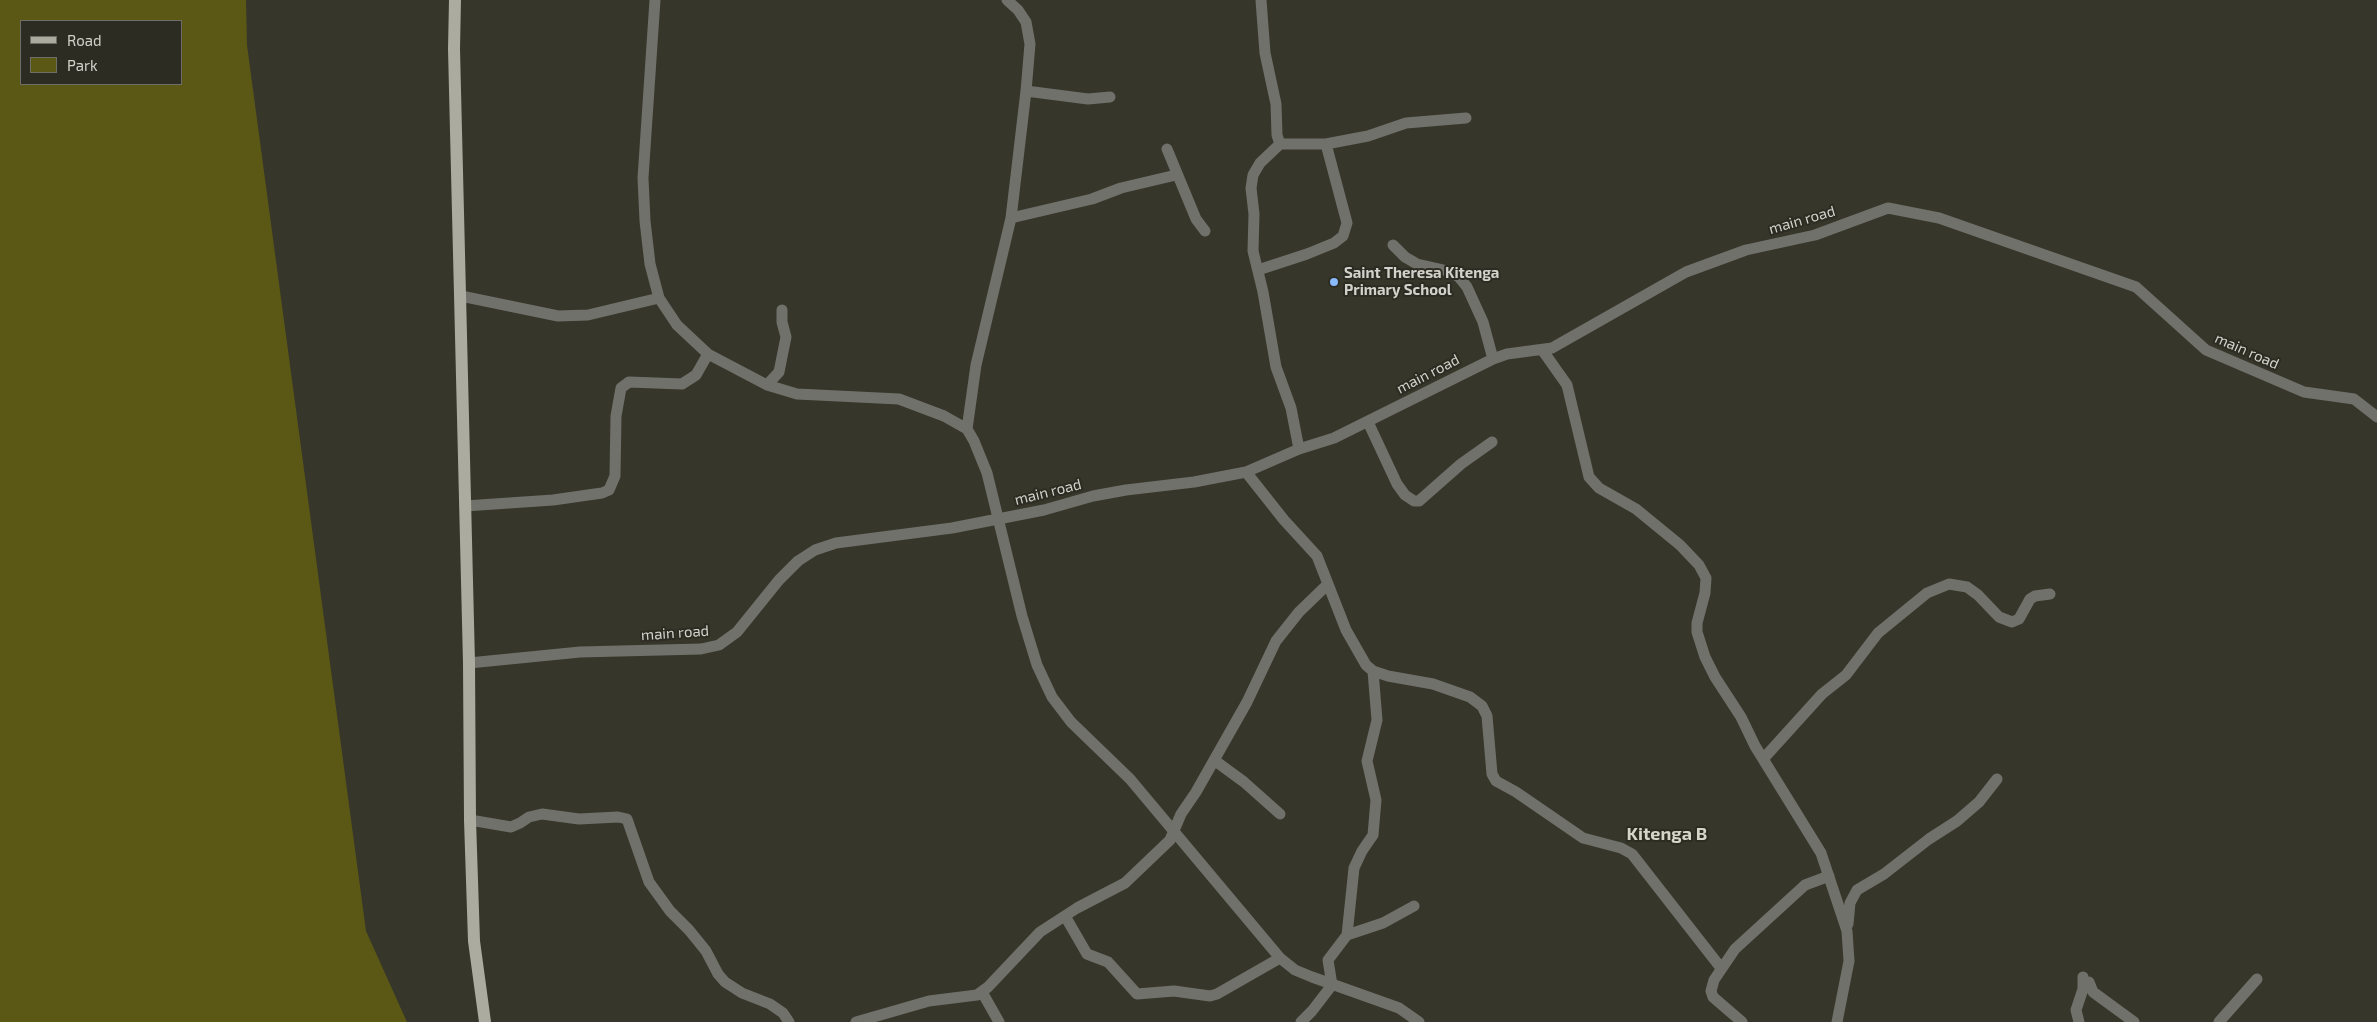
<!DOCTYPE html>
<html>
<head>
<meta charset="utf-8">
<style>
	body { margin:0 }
	#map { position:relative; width:2377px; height:1022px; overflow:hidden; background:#36362b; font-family:"Exo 2",sans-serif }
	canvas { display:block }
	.legend { position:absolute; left:20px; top:20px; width:162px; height:65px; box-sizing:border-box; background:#2c2c22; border:1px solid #6e6e66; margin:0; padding:6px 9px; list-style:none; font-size:15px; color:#d2d2cc }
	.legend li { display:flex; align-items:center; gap:10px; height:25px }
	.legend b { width:25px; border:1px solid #6e6e66 }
</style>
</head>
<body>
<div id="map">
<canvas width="2377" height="1022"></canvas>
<ul class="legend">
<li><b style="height:6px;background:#ababa0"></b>Road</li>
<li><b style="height:14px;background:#5b5715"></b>Park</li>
</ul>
</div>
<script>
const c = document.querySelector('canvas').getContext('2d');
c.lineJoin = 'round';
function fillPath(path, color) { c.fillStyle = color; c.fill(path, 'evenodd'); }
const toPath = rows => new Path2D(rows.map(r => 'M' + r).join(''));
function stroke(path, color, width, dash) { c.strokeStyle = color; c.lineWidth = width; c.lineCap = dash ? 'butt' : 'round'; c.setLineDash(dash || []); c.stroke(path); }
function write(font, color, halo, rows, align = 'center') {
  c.font = font + ' "Exo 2",sans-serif'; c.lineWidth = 4; c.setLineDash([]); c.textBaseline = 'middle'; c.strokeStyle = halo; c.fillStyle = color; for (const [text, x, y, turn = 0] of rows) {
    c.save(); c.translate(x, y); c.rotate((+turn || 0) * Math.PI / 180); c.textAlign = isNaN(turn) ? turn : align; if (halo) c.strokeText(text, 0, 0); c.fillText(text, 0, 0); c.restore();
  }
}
fillPath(toPath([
	[0,0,246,0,247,45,366,931,407,1022,0,1022],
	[21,21,181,21,181,84,21,84]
]), '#5b5715');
stroke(toPath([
	[655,0,643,178,645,221,650,264,659,298,677,325,708,354,767,385,797,394,899,399,944,416,967,429,974,441,987,473,1022,616,1037,665,1052,697,1071,722,1130,779,1280,958,1295,970,1312,977,1399,1008,1419,1022],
	[1261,0,1265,53,1276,104,1277,135,1280,144],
	[1026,91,1088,99,1110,97],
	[1167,149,1196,219,1205,231],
	[1011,218,1092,199,1121,188,1176,175],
	[1393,245,1405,257,1417,264,1448,271,1459,277,1467,287,1483,322,1493,359],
	[1258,270,1307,254,1334,243,1343,236,1347,223,1326,144],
	[461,296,558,316,588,315,659,298],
	[1543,351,1567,385,1589,477,1599,488,1636,509,1680,545,1699,565,1706,578,1705,593,1697,623,1697,632,1705,657,1715,677,1741,717,1755,746,1821,853,1847,931,1849,961,1837,1022],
	[767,385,779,372,786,337,782,322,782,310],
	[1368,422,1397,484,1405,495,1414,501,1419,501,1461,464,1492,442],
	[967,429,976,365,1011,218,1026,91,1030,44,1026,22,1018,10,1007,0],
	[1299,449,1291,408,1276,367,1263,292,1253,251,1254,214,1251,188,1253,175,1260,163,1280,144,1326,144,1368,136,1406,123,1466,118],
	[465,506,553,500,602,493,609,490,615,476,616,416,621,388,629,382,682,384,696,375,708,354],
	[1328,584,1346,630,1366,665,1373,671,1388,676,1433,684,1470,697,1482,706,1487,716,1492,774,1496,781,1516,792,1583,838,1621,848,1632,854,1721,968],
	[469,663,580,652,701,649,719,645,737,632,779,580,798,561,815,550,836,543,952,528,1044,510,1093,496,1126,490,1194,482,1246,472,1299,449,1334,438,1493,359,1507,354,1552,348,1686,272,1746,250,1815,235,1888,208,1939,218,2136,287,2206,350,2304,392,2354,399,2377,417],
	[1764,758,1822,694,1846,675,1878,633,1927,593,1949,584,1967,587,1978,595,1999,617,2012,622,2019,619,2030,599,2035,596,2050,594],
	[1214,760,1244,782,1280,814],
	[470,820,511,827,520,823,529,817,542,814,579,819,618,817,627,819,649,882,670,911,689,930,706,951,718,974,725,982,742,993,770,1004,783,1013,789,1022],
	[1065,916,1087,954,1108,962,1137,994,1174,991,1210,996,1217,994,1280,958],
	[1848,924,1850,903,1857,890,1884,874,1929,839,1957,821,1979,802,1997,779],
	[1347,935,1383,923,1414,906],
	[2089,982,2093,992,2134,1022],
	[982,992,999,1022],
	[856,1022,929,1001,977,995,988,987,1040,932,1077,908,1125,883,1170,840,1181,814,1196,792,1247,702,1276,641,1299,612,1328,584,1317,556,1284,520,1246,472],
	[1301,1022,1312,1011,1332,985,1328,960,1347,935,1354,868,1362,851,1373,835,1376,800,1367,761,1377,720,1373,671],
	[1742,1022,1713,997,1711,991,1714,980,1735,949,1805,885,1829,876],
	[2079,1022,2076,1010,2083,989,2083,977],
	[2219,1022,2257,979]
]), '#71716b', 11);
stroke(toPath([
	[455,0,454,49,469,663,470,820,474,941,485,1022]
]), '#ababa0', 12);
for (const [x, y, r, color] of [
	[1334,282,5,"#89bafc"]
]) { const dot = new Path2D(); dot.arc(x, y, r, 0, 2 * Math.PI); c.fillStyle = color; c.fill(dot); stroke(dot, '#2c2c22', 2); }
write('15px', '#d2d2cc', '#2c2c22', [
	["main road",1802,220,-16],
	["main road",2247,351,24],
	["main road",1428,374,-27],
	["main road",1048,492,-14],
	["main road",675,633,-4]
]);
write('bold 15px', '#d2d2cc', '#2c2c22', [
	["Saint Theresa Kitenga",1344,273],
	["Primary School",1344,290]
], 'left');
write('bold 18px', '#d5d5c8', '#2c2c22', [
	["Kitenga B",1667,834]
]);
</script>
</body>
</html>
